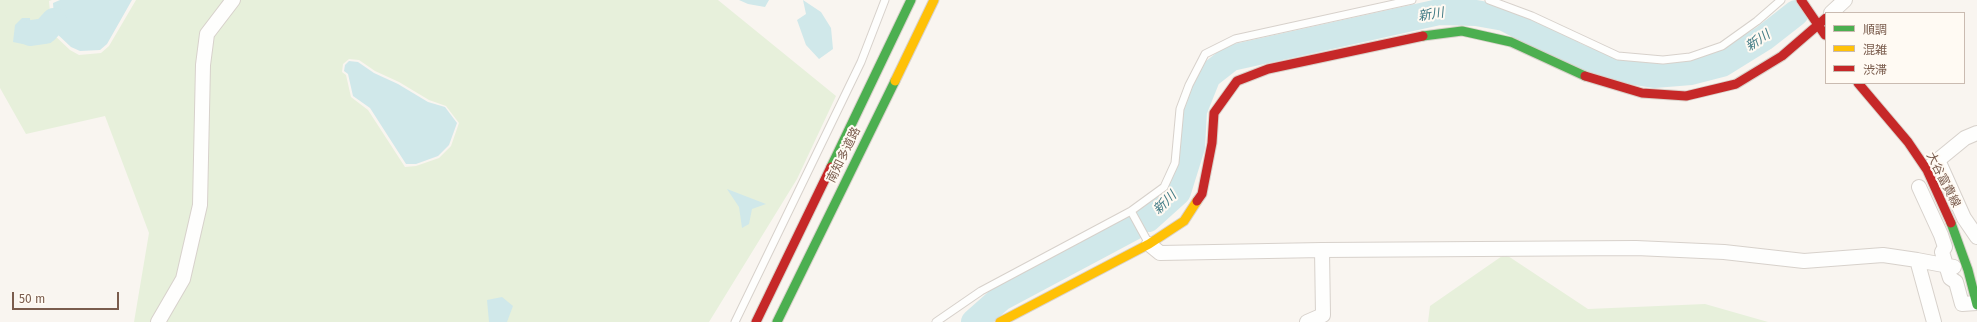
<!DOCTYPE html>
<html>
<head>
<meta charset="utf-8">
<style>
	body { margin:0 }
	#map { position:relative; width:1977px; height:322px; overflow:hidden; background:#f9f5f0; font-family:"Fira Sans","Noto Sans JP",sans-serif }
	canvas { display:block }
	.legend { position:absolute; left:1825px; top:12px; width:140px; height:72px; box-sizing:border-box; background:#fffaf3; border:1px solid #cabbb1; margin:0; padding:5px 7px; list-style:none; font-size:12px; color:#7a5c4d }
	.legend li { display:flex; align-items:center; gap:8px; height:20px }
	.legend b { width:20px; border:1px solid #cabbb1 }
	.scale { position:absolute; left:12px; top:292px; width:107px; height:18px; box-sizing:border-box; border:2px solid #7a5c4d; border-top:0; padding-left:5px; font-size:12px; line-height:14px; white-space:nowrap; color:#7a5c4d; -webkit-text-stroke:3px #fffaf3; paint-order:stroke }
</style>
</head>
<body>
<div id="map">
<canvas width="1977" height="322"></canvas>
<ul class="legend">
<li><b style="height:5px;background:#4caf50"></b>順調</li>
<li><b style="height:5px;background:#ffc107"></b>混雑</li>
<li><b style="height:5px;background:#c62828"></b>渋滞</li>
</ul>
<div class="scale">50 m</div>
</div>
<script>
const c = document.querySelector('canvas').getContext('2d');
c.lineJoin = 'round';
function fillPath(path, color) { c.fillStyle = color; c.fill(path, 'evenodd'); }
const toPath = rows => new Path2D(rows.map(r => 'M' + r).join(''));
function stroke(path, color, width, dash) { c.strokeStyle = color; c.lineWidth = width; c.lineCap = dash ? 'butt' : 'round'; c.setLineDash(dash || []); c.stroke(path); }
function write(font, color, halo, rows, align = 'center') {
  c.font = font + ' "Fira Sans","Noto Sans JP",sans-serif'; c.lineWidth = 4; c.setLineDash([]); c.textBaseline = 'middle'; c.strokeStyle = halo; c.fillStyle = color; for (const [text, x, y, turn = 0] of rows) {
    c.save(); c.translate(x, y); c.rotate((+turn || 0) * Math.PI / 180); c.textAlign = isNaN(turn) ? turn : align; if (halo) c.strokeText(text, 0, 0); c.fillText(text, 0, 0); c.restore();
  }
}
fillPath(toPath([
	[0,0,52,0,49,1,52,33,70,50,79,55,101,53,109,46,136,0,718,0,836,96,797,179,709,322,134,322,149,233,105,116,26,134,0,88],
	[349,59,359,60,375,71,399,82,429,100,446,106,459,123,451,146,439,158,416,166,405,167,368,110,351,97,346,75,342,72,343,64],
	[1505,254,1588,309,1705,304,1768,322,1428,322,1430,306]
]), '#e7f0db');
fillPath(toPath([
	[60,0,132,0,107,44,100,50,80,51,71,47,55,32,53,3],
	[739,0,769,0,765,7,748,4],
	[803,0,821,12,831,28,833,49,819,59,806,45,797,20,806,14],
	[22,18,30,18,32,46,13,42,15,25],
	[349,61,358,62,374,73,398,84,428,102,445,107,457,123,449,145,438,156,416,164,406,164,370,108,353,96,348,74,344,71,345,65],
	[727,189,766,204,752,209,749,224,742,228,739,207],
	[502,297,513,306,507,322,489,322,487,300]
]), '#d0e8ea');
stroke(toPath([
	[31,33,45,31,54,21],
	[1148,219,1178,192,1192,147,1194,111,1208,76,1231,58,1439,12,1476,13,1504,18,1579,57,1615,69,1654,75,1691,72,1722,64,1764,38,1796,13],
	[974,322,1001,298,1134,227]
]), '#d0e8ea', 26);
const lane = toPath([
	[1489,0,1532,16,1618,56,1663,60,1690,57,1722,46,1757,21,1781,0],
	[1131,211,1148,242],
	[735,322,861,62,885,0],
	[936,322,981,291,1131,211,1164,187,1175,163,1180,109,1189,85,1205,54,1235,39,1412,0]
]);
const street = toPath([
	[1831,13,1845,0],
	[1938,160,1964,218,1977,237],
	[1932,165,1965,138,1977,133],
	[1919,187,1941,235,1945,247,1942,252,1950,278,1956,282,1962,304,1977,303],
	[1149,244,1160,253,1322,250,1636,248,1724,252,1804,261,1883,255,1917,260],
	[158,322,183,279,200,205,203,65,207,34,233,0],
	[1307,322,1323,315,1322,250],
	[1934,322,1917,260,1954,267]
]);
const fast = toPath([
	[1423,36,1462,31,1511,42,1585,76],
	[831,167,911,0],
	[1951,223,1968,270,1977,305],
	[777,322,895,81]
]);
const slow = toPath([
	[895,81,934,0],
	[1000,322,1149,244,1184,221,1197,201]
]);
const jam = toPath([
	[1801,0,1825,35],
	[1585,76,1642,93,1686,96,1736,84,1782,56,1826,18],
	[1858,83,1908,142,1927,170,1951,223],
	[1197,201,1202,194,1212,143,1214,113,1237,81,1268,69,1423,36],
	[756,322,831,167]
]);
stroke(lane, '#d7d1cb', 9);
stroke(street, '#d7d1cb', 16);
stroke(fast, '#d9d2cb', 11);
stroke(slow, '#d9d2cb', 11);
stroke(jam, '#d9d2cb', 11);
stroke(lane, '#fefefd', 7);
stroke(street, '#fefefd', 14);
stroke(fast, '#4caf50', 9);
stroke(slow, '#ffc107', 9);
stroke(jam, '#c62828', 9);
write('12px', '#7a5c4d', '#fffaf3', [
	["南知多道路",844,155,-64],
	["大谷富貴線",1943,180,63]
]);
write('italic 13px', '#437c86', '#fffaf3', [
	["新川",1431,15,-9],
	["新川",1758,41,-34],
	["新川",1165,203,-44]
]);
</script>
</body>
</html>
